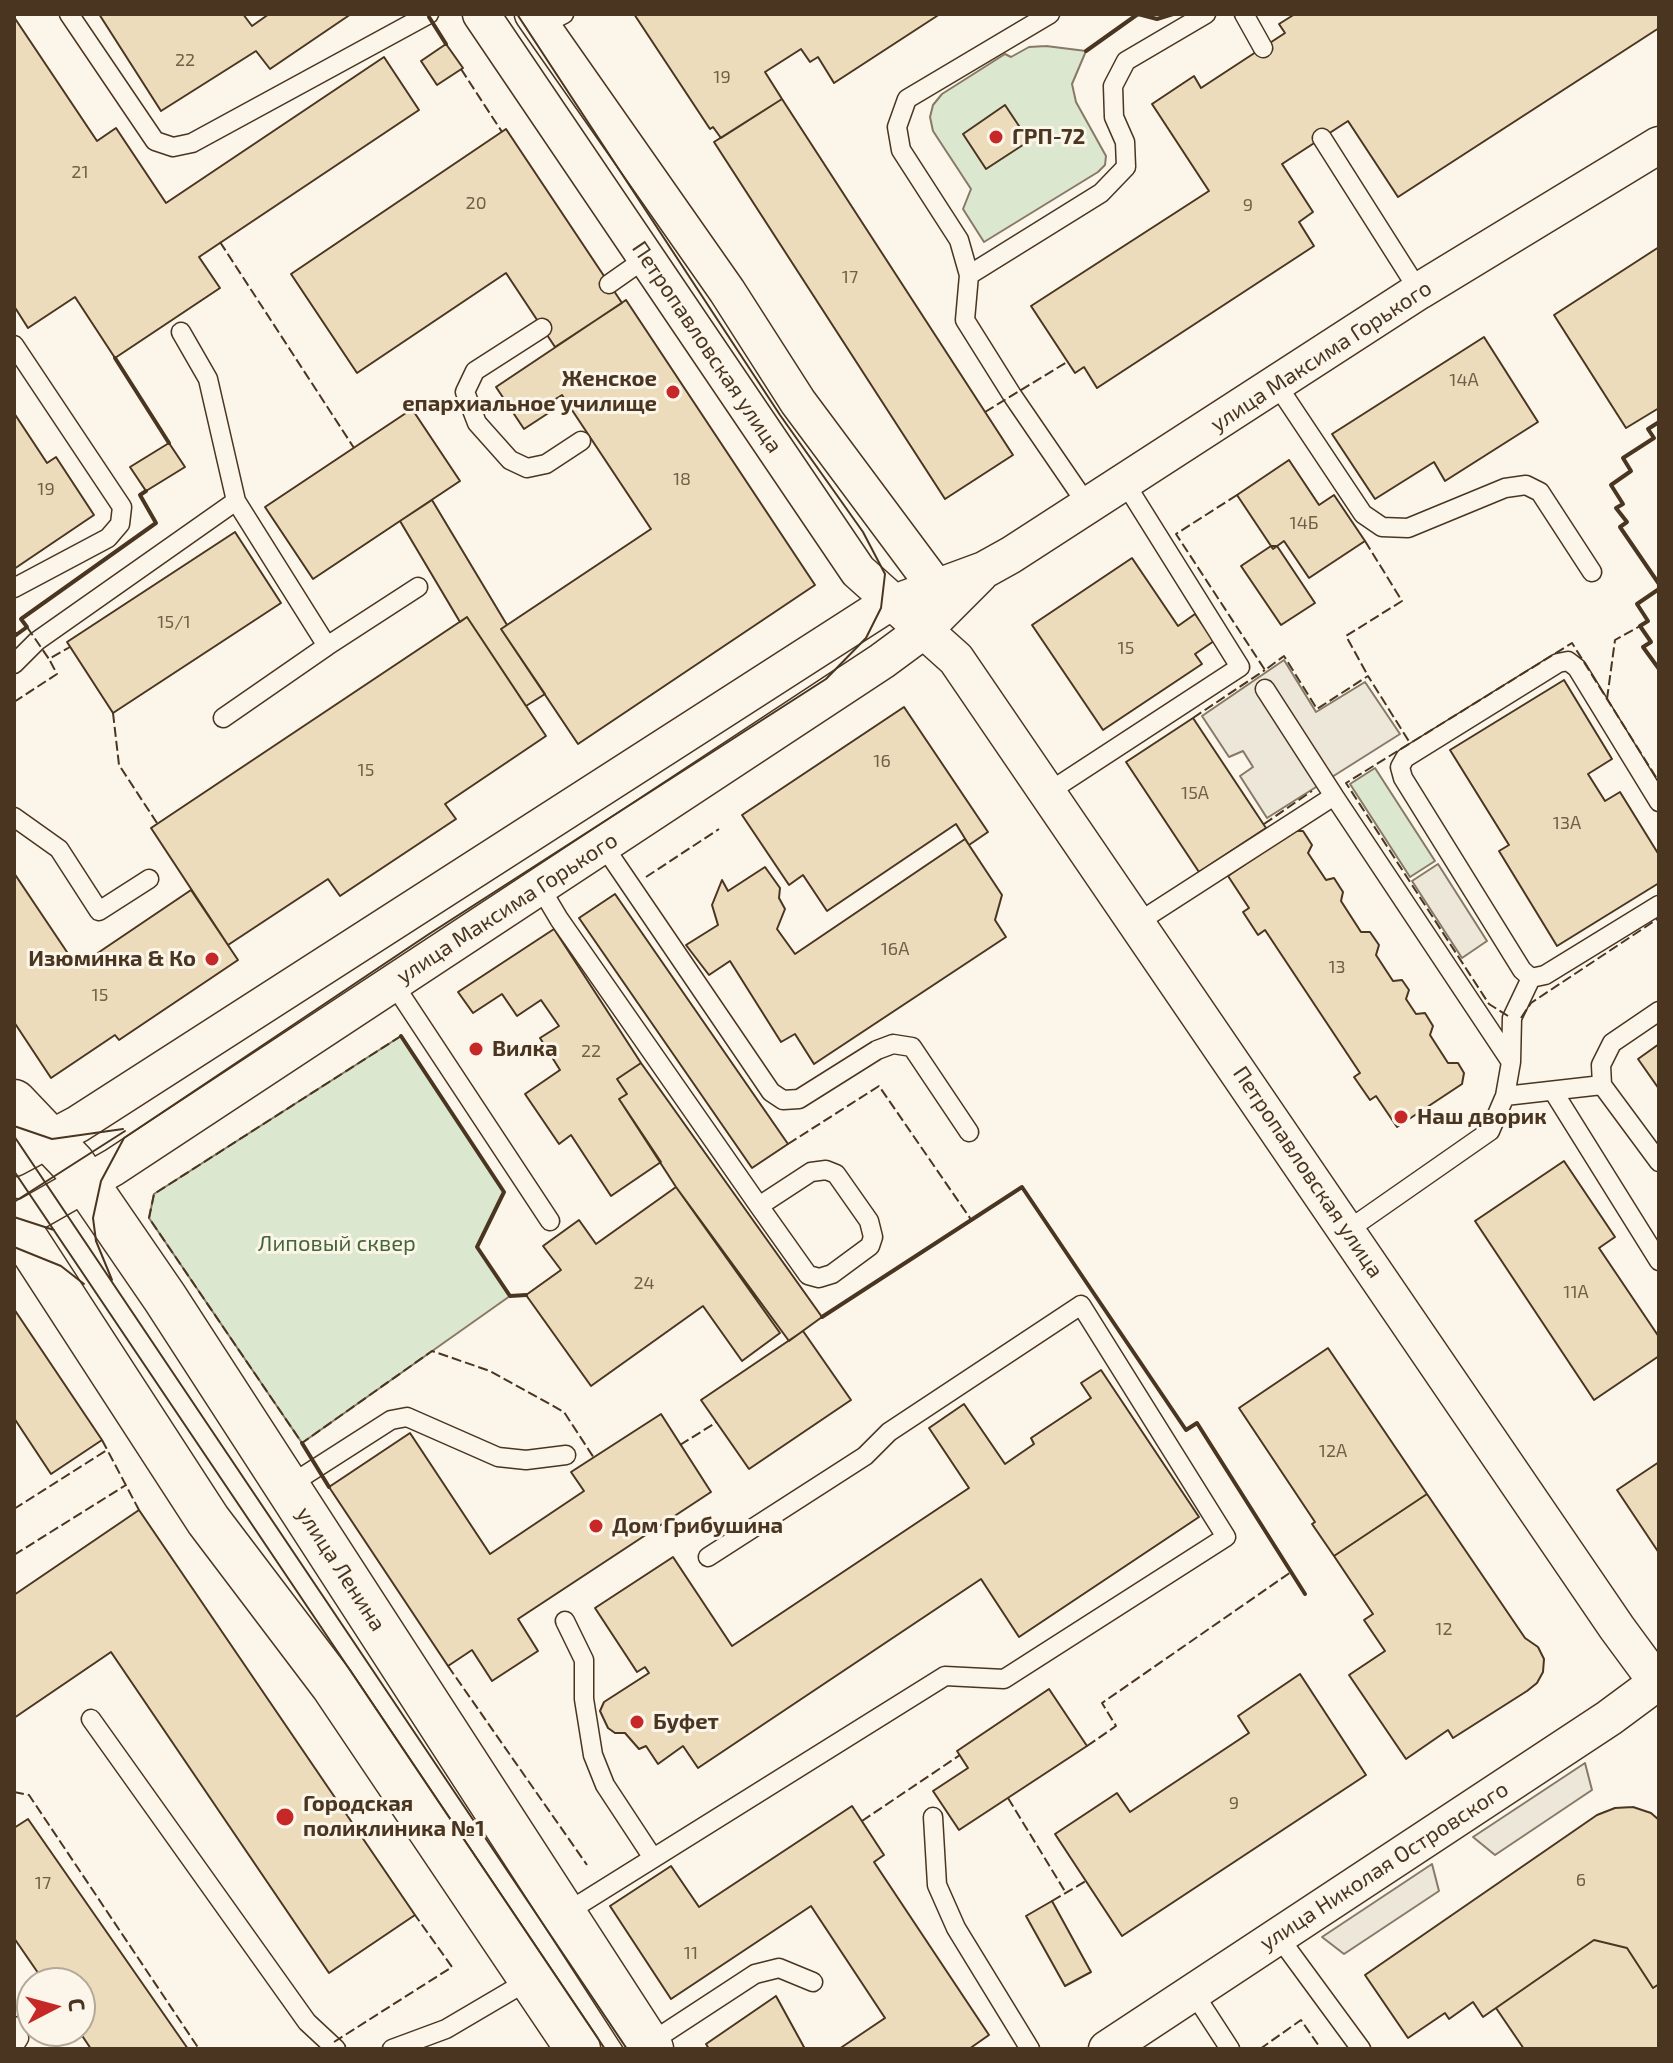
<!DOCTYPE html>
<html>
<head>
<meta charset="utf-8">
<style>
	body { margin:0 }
	#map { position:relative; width:1673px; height:2063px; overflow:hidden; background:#fbf6e9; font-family:"Exo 2",sans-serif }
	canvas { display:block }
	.frame { position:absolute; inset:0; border:16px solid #4a3520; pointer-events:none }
	.north { position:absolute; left:16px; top:1967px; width:80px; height:80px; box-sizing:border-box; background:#fbf6e9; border:2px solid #b4a999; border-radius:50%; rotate:84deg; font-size:22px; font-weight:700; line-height:32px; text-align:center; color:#4a3520 }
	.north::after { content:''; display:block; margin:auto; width:28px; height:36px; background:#c62828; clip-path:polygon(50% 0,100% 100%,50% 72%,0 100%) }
</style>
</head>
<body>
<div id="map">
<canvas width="1673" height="2063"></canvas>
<div class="frame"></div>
<div class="north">С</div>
</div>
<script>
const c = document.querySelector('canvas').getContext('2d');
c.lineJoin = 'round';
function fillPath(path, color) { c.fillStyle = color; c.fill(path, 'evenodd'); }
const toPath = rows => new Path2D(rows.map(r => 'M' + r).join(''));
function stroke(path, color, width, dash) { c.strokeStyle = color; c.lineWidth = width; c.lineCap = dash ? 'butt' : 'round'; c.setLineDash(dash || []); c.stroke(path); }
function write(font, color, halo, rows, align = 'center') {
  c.font = font + ' "Exo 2",sans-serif'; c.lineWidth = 6; c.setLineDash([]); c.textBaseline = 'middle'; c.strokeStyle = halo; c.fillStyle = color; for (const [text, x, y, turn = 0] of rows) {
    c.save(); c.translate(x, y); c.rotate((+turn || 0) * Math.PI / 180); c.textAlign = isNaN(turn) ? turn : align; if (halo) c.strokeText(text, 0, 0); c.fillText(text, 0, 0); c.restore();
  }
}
const green = toPath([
	[1046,46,1086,51,1072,84,1076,102,1106,156,1105,165,1098,172,984,242,963,209,971,189,933,131,930,117,933,105,942,94,1005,54,1011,57,1029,47,1046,46],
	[1375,768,1435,861,1410,877,1350,784,1375,768],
	[401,1036,504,1192,477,1247,510,1296,302,1443,149,1218,154,1194,401,1036]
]);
fillPath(green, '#dce7d0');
stroke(green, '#887966', 2);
const parking = toPath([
	[1284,660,1316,712,1365,682,1400,734,1267,818,1240,776,1253,767,1243,751,1229,757,1202,716,1284,660],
	[1438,864,1487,941,1462,958,1412,881,1438,864],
	[1585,1763,1592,1790,1495,1855,1473,1837,1585,1763],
	[1432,1864,1439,1891,1344,1954,1322,1937,1432,1864]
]);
fillPath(parking, '#ede7d9');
stroke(parking, '#887966', 2);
const building = toPath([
	[99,14,243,14,252,26,269,14,351,14,270,69,256,51,161,111,99,14],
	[634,14,940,14,834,83,818,57,810,62,801,49,765,72,782,99,721,138,713,127,710,129,634,14],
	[1295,14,1659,14,1659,28,1398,197,1348,121,1282,164,1313,212,1299,222,1314,246,1097,388,1084,367,1075,373,1031,306,1209,191,1152,104,1194,76,1201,88,1285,33,1279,24,1295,14],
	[14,17,97,141,116,128,166,203,384,57,419,110,199,257,220,288,115,358,75,297,28,328,14,306,14,17],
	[446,44,463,68,437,85,421,61,446,44],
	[782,99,1013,455,945,499,714,142,782,99],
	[1005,105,1029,141,986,169,963,134,1005,105],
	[506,129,622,303,555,347,506,273,357,373,291,274,506,129],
	[1659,247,1659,408,1626,428,1554,315,1659,247],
	[626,300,815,585,578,744,501,629,651,529,562,395,546,405,550,412,524,429,496,387,626,300],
	[1484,337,1538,422,1445,481,1434,462,1375,499,1332,434,1484,337],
	[412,409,460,481,313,579,265,507,412,409],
	[14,413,47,463,56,457,94,515,14,569,14,413],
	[169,443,185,467,146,491,130,467,169,443],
	[1289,460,1319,505,1334,495,1365,541,1309,578,1284,541,1273,549,1237,495,1289,460],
	[432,500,507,625,501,629,545,694,526,706,467,617,460,622,400,521,432,500],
	[235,532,281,603,113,713,67,642,235,532],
	[1271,546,1277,546,1315,603,1281,625,1241,566,1271,546],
	[1132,558,1178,626,1195,614,1214,641,1195,654,1202,664,1103,730,1032,625,1132,558],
	[467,617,546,736,445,804,456,819,340,896,328,879,228,945,151,828,467,617],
	[1564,680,1612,759,1588,774,1605,801,1620,792,1659,855,1659,883,1557,946,1499,851,1509,845,1450,750,1564,680],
	[904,707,988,832,969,845,956,824,827,911,803,875,789,885,742,815,904,707],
	[1193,718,1266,828,1199,872,1126,762,1193,718],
	[1294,831,1303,831,1312,845,1308,853,1326,880,1334,878,1343,892,1341,901,1361,932,1370,932,1379,945,1376,955,1393,981,1402,980,1409,990,1406,999,1416,1014,1425,1013,1433,1026,1430,1035,1448,1063,1458,1063,1464,1073,1462,1084,1397,1127,1376,1096,1370,1100,1354,1077,1360,1073,1265,930,1258,935,1243,912,1249,908,1228,876,1294,831],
	[965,839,1002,895,995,920,1006,937,814,1064,795,1034,781,1042,730,961,709,975,686,945,718,925,712,905,722,880,728,891,765,867,780,888,779,898,785,909,777,929,795,954,965,839],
	[14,873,77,967,191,890,238,960,119,1040,115,1035,51,1078,14,1022,14,873],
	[615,894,788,1144,752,1168,579,918,615,894],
	[554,929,641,1063,617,1079,627,1094,619,1099,661,1162,611,1196,571,1135,559,1144,525,1094,560,1070,540,1038,559,1026,541,1000,517,1016,502,994,473,1013,458,992,554,929],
	[1659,1044,1659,1089,1638,1059,1659,1044],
	[641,1063,822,1317,789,1341,676,1187,619,1099,627,1094,617,1079,641,1063],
	[1564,1161,1615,1237,1599,1248,1659,1337,1659,1356,1594,1400,1475,1221,1564,1161],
	[676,1187,780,1333,742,1361,703,1306,591,1386,526,1295,561,1270,543,1246,579,1220,596,1244,676,1187],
	[14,1309,102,1440,51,1474,14,1418,14,1309],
	[803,1331,851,1400,749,1469,701,1400,803,1331],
	[1328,1348,1427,1494,1334,1556,1312,1524,1315,1522,1239,1408,1328,1348],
	[1101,1370,1199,1517,1019,1637,981,1579,698,1768,683,1746,658,1764,646,1746,639,1749,625,1733,615,1733,608,1728,600,1711,604,1702,649,1673,645,1667,637,1672,595,1608,673,1557,732,1646,969,1488,929,1428,964,1404,1005,1464,1034,1444,1031,1438,1091,1398,1081,1383,1101,1370],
	[661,1414,711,1492,518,1619,538,1651,492,1681,472,1650,448,1666,329,1487,410,1433,490,1554,584,1491,571,1472,661,1414],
	[1659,1462,1659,1553,1617,1490,1659,1462],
	[1427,1494,1525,1638,1538,1647,1544,1659,1543,1672,1537,1683,1527,1691,1453,1738,1448,1730,1406,1759,1349,1675,1385,1651,1364,1620,1373,1614,1334,1556,1427,1494],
	[139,1510,415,1915,329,1973,111,1652,14,1718,14,1595,139,1510],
	[1300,1674,1366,1775,1122,1936,1055,1834,1117,1793,1130,1812,1249,1733,1238,1716,1300,1674],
	[1049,1689,1087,1746,959,1830,933,1791,968,1768,957,1751,1049,1689],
	[852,1806,884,1855,874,1862,989,2035,969,2049,839,2049,885,2018,811,1906,671,1999,610,1906,671,1866,699,1907,852,1806],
	[1633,1807,1651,1813,1659,1820,1659,1984,1653,1988,1627,1948,1594,1940,1483,2017,1473,2002,1449,2019,1445,2013,1408,2038,1365,1975,1597,1815,1615,1808,1633,1807],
	[28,1819,188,2049,91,2049,79,2031,80,1983,45,1983,14,1938,14,1828,28,1819],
	[1052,1901,1091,1972,1065,1986,1026,1916,1052,1901],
	[1594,1940,1627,1948,1653,1988,1659,1984,1659,2049,1524,2049,1496,2008,1594,1940],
	[776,1996,805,2049,709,2049,706,2044,776,1996]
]);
fillPath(building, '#ecdcbc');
stroke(building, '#4a3520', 2);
const lane = toPath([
	[69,14,155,141,173,147,192,143,429,14],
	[1050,14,907,99,897,127,901,150,959,240,969,275,965,320,1012,395,1088,506],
	[1244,14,1263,48],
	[541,26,564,14],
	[1322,138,1419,291],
	[969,275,1101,193,1126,167,1125,142,1114,117,1113,86,1126,61,1206,14],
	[609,284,646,258],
	[542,328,475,371,465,392,477,423,510,460,527,468,546,464,581,441],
	[181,332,208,379,236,501],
	[14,345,122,507,120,524,108,538,14,588],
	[1277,385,1363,514,1382,527,1408,528,1505,488,1526,485,1540,492,1592,572],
	[327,646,418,587],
	[14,664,37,641,236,501,327,646,223,718],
	[1265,689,1334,796],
	[1047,793,1240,667,1125,483],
	[14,817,59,849,99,911,149,879],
	[603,845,771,1092,783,1100,799,1099,877,1050,893,1044,912,1047,969,1132],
	[540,887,559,919,759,1206,808,1275,819,1278,832,1274,870,1246,873,1237,869,1221,836,1174,826,1170,811,1172,759,1206],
	[1137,923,1334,796,1511,1062,1505,1096,1490,1131,1348,1230],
	[1531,978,1522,970,1403,778,1400,767,1405,758,1558,663,1568,661,1577,668,1659,802],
	[393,983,550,1221],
	[1659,1011,1612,1043,1601,1065,1602,1085,1659,1162],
	[1511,1062,1512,1018,1531,978,1545,975,1659,905],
	[1553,1091,1659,1261],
	[1505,1096,1602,1085],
	[288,1486,391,1420,407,1417,498,1457,526,1460,566,1455],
	[565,1621,584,1660,584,1699,593,1755,605,1785,653,1858],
	[91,1719,307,2022,336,2049],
	[933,1817,937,1885,956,1928,1030,2049],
	[564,1914,945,1676,1004,1679,1226,1537,1081,1305,889,1432,865,1456,708,1557],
	[1278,1936,1361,2049],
	[1193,1992,1230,2049],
	[14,2026,19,2038,14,2046],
	[648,2044,755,1974,779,1968,813,1982],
	[392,2049,446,2029,531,1979]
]);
const street = toPath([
	[481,14,858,571,956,659,1617,1628,1659,1685],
	[533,14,727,291,798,402,935,586,941,608],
	[14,1158,78,1124,881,608,984,570,1011,555,1419,291,1659,145],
	[14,1224,114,1167,882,661,924,630,980,574],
	[1107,2049,1609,1718,1659,1681]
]);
const secondary = toPath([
	[14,1221,208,1520,333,1685,578,2049]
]);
const primary = toPath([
	[14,1102,73,1164,165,1298,651,2049]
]);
stroke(lane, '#4a3520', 21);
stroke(street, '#4a3520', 39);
stroke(secondary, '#4a3520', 47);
stroke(primary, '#4a3520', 47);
stroke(lane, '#fbf6e9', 18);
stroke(street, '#fbf6e9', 36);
stroke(secondary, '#fbf6e9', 44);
stroke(primary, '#fbf6e9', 44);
stroke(toPath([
	[14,1126,52,1139,123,1129],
	[14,1136,627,2049],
	[14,1171,605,2049],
	[14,1202,125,1131],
	[14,1217,54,1230],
	[14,1247,61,1266,84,1284],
	[112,1280,96,1241,93,1218,101,1181,124,1138,429,934,826,679,866,638,881,608,885,574,863,532,780,415,517,14]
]), '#4a3520', 2);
stroke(toPath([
	[461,69,502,132],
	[220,242,354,448],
	[985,412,1067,362],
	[1237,495,1176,534,1265,670,1284,656,1317,709,1368,676,1410,743],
	[1365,541,1402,601,1346,636,1368,676],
	[27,627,49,659,70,647],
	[1607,699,1615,640,1640,626],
	[14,702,57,674,49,659],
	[113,713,119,765,157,823],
	[1193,718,1265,670],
	[1264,824,1312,791],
	[646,877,719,829],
	[1508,1016,1489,1004,1346,783,1572,643,1659,782],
	[1521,1018,1531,1003,1659,918],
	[401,1036,154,1194,149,1218,302,1443,432,1351,490,1371,564,1412,594,1458],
	[788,1144,879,1086,972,1221],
	[102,1440,139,1510],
	[680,1445,717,1422],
	[14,1509,107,1450],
	[14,1555,126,1485],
	[448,1666,587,1865],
	[1087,1746,1116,1726,1102,1703,1291,1572],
	[14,1792,29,1795,199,2049],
	[1008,1798,1066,1893],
	[862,1821,960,1755],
	[1052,1901,1086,1881],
	[334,2042,452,1967,415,1915],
	[1260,2049,1301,2020,1321,2049]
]), '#4a3520', 2, [10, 4]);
stroke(toPath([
	[1138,14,1157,19,1173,14],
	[429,17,446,44],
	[1086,51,1138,14],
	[115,358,169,443],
	[1659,422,1648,429,1654,438,1623,458,1631,471,1611,485,1623,504,1616,508,1627,522,1620,527,1659,584],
	[1659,589,1637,604,1648,621,1640,626,1651,642,1643,647,1659,669],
	[14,632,16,635,27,627,21,619,156,523,140,495,146,491],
	[401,1036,504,1192,477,1247,510,1296,526,1295],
	[822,1317,1022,1187,1186,1430,1197,1423,1305,1594],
	[302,1443,329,1487]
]), '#4a3520', 4);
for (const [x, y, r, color] of [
	[996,137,8,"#c62828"],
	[673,392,8,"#c62828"],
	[212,959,8,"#c62828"],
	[476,1049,8,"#c62828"],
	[1401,1117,8,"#c62828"],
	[596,1526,8,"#c62828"],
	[637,1722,8,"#c62828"],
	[285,1817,10,"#c62828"]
]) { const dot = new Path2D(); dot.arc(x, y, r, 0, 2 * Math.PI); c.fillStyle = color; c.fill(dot); stroke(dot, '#fbf6e9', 3); }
write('18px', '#725f47', null, [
	["22",185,60],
	["19",722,77],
	["21",80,172],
	["20",476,203],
	["9",1248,205],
	["17",850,277],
	["14А",1464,380],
	["18",682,479],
	["19",46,489],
	["14Б",1304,523],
	["15/1",174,622],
	["15",1126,648],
	["16",882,761],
	["15",366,770],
	["15А",1195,793],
	["13А",1567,823],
	["16А",895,949],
	["13",1337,967],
	["15",100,995],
	["22",591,1051],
	["24",644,1283],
	["11А",1576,1292],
	["12А",1333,1451],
	["12",1444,1629],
	["9",1234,1803],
	["6",1581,1880],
	["17",43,1883],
	["11",691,1953]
]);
write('bold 22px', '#4a3520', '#fbf6e9', [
	["ГРП-72",1012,137],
	["Женское",657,379,"right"],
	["епархиальное училище",657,404,"right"],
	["Изюминка & Ко",196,959,"right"],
	["Вилка",492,1049],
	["Наш дворик",1417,1117],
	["Дом Грибушина",612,1526],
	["Буфет",653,1722],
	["Городская",303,1804],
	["поликлиника №1",303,1829]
], 'left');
write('22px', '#4a3520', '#fbf6e9', [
	["Петропавловская улица",707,347,56],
	["улица Максима Горького",1321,356,-33],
	["улица Максима Горького",507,908,-33],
	["Петропавловская улица",1308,1172,56],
	["улица Ленина",341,1569,57],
	["улица Николая Островского",1384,1866,-33]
]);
write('22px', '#436837', '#fbf6e9', [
	["Липовый сквер",337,1244]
]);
</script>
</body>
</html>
